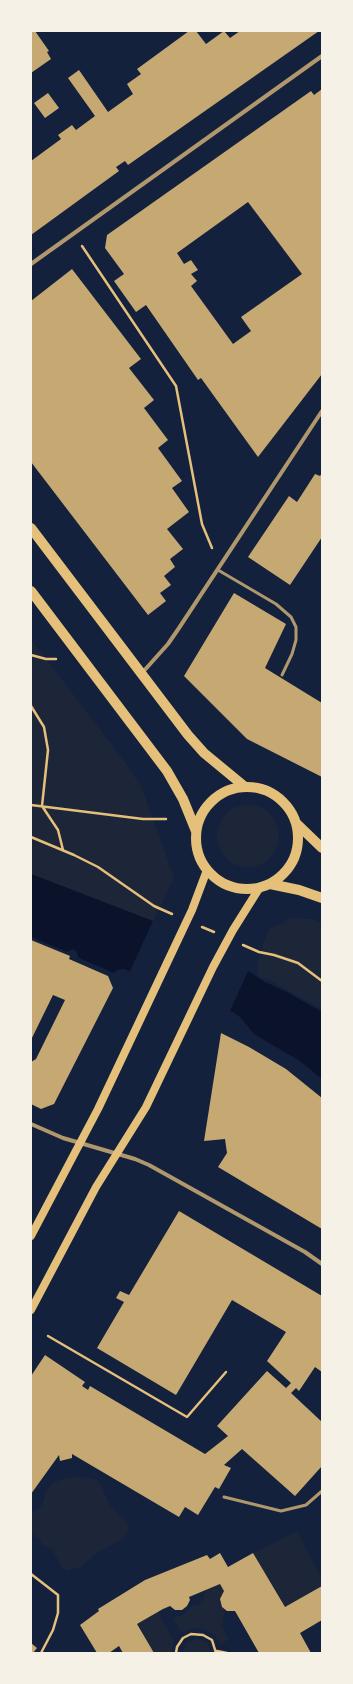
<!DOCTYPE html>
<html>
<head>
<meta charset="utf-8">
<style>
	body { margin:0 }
	#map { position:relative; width:353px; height:1684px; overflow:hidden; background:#14213d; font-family:Rubik,sans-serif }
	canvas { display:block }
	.frame { position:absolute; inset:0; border:32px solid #f6f1e7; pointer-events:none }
</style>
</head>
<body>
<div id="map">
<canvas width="353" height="1684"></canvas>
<div class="frame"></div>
</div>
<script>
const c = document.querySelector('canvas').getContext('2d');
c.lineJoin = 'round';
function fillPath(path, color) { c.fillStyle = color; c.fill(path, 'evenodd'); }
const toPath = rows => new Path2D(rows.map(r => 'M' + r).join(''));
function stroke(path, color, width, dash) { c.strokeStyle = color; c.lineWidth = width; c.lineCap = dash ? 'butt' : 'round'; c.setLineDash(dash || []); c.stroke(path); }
fillPath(toPath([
	[31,639,126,764,141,786,174,878,153,921,31,874],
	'217 836a31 31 0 1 1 62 0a31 31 0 1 1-62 0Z',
	[294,918,312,919,322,923,322,1010,268,979,260,978,258,974,257,969,262,947,269,929,287,922,287,919],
	[77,1477,88,1478,96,1480,100,1483,110,1506,125,1520,128,1525,128,1531,126,1535,119,1541,97,1553,80,1567,67,1571,62,1567,52,1549,43,1545,41,1543,41,1541,31,1533,31,1513,39,1508,43,1503,46,1491,53,1483,63,1479],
	[297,1531,322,1580,322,1587,285,1608,253,1553],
	[221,1584,225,1591,221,1595,220,1601,221,1606,225,1611,222,1627,229,1639,220,1645,219,1641,213,1634,204,1629,194,1628,182,1633,173,1618,183,1615,193,1605,199,1604,203,1599,206,1590],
	[158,1612,174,1641,171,1653,153,1653,138,1624],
	[196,1638,207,1642,211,1653,182,1653,186,1643]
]), '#1d2539');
fillPath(toPath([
	[31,874,153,921,250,972,263,981,287,992,322,1012,322,1079,300,1061,254,1034,241,1018,233,1012,124,969,117,970,114,973,79,958,76,951,73,949,67,952,31,937]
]), '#0b132b');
fillPath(toPath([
	[154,919,249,969,229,1013,129,973]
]), '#14213d');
fillPath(toPath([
	[31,31,35,31,49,51,47,52,51,59,31,73],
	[189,31,196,31,206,44,224,31,230,38,240,31,319,31,128,165,125,161,116,167,119,171,31,235,31,161,61,139,58,135,72,125,76,130,95,116,68,78,79,70,108,112,133,94,127,84,141,74,137,69],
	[322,89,322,374,258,457,201,378,198,380,146,305,136,312,114,281,124,274,105,248,107,235,311,91,314,95],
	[248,202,302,274,241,317,251,331,233,344,191,286,197,281,191,274,198,270,191,260,184,264,177,253],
	[48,93,59,108,45,118,34,103],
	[72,269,141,359,129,368,154,400,144,408,168,440,158,448,182,481,172,488,189,512,167,529,183,549,170,559,175,567,164,576,171,585,160,593,166,601,148,615,31,462,31,301],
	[322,473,322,537,290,585,248,557,289,496,297,502,315,474,320,476],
	[234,593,286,624,265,668,322,703,322,777,247,739,184,676],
	[31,940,70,956,69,959,108,976,113,988,54,1104,41,1109,31,1104,31,1062,36,1059,65,1000,53,995,31,1040],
	[221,1033,249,1047,286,1069,322,1098,322,1229,218,1167,227,1153,225,1139,204,1141],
	[179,1211,322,1296,322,1372,315,1367,299,1391,296,1388,291,1393,322,1422,322,1466,295,1496,242,1449,224,1465,231,1468,219,1489,215,1487,198,1515,185,1507,179,1517,72,1454,72,1458,60,1461,59,1455,31,1494,31,1376,45,1355,85,1382,82,1386,88,1390,90,1386,205,1454,228,1436,217,1426,267,1371,286,1388,291,1383,267,1361,286,1332,232,1300,176,1395,97,1348,124,1302,116,1298,120,1291,129,1295],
	[220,1553,228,1567,253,1553,285,1607,322,1586,322,1620,300,1633,311,1653,259,1653,235,1611,227,1611,222,1607,220,1599,224,1591,220,1584,189,1597,190,1600,187,1606,182,1610,175,1610,170,1606,163,1609,137,1624,154,1653,123,1653,119,1646,109,1653,97,1653,80,1625,99,1611,98,1609,145,1580,207,1555,210,1559],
	[31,1643,37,1648,33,1653,31,1653]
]), '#c6a872');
stroke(toPath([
	[82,246,176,386,202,524,212,548],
	[31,655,46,659,56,659],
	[31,706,44,727,48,750,42,806,58,830,63,850],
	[31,805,143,819,166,819],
	[31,837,74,855,98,867,154,906,172,914],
	[202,927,214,932],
	[243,945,259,952,274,955,298,963,322,981],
	[48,1336,187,1417,226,1372],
	[31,1574,58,1595,58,1613,53,1630,41,1653],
	[217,1651,227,1653],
	[176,1653,177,1647,183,1638,191,1634,203,1635,212,1640,216,1653]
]), '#e5c07b', 2.5);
stroke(toPath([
	[218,570,276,604,291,617,296,627,296,640,292,654,282,675],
	[224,1497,281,1511,306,1505,322,1491]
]), '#b1986c', 3);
stroke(toPath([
	[31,264,322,56],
	[142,673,168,644,179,628,322,411],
	[31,1124,63,1138,135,1159,149,1165,305,1252,322,1264]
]), '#b1986c', 4);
stroke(toPath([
	[31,1236,98,1109,192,910,207,870],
	[31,1310,96,1187,146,1107,213,967,233,930,260,887]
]), '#e5c07b', 8);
stroke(toPath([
	[31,528,188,735,204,753,244,786],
	[31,591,167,771,183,799,196,831],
	'196 838a51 51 0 1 1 102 0a51 51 0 1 1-102 0Z',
	[296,823,322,848],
	[270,884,299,890,322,898]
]), '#e5c07b', 10);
</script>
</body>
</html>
